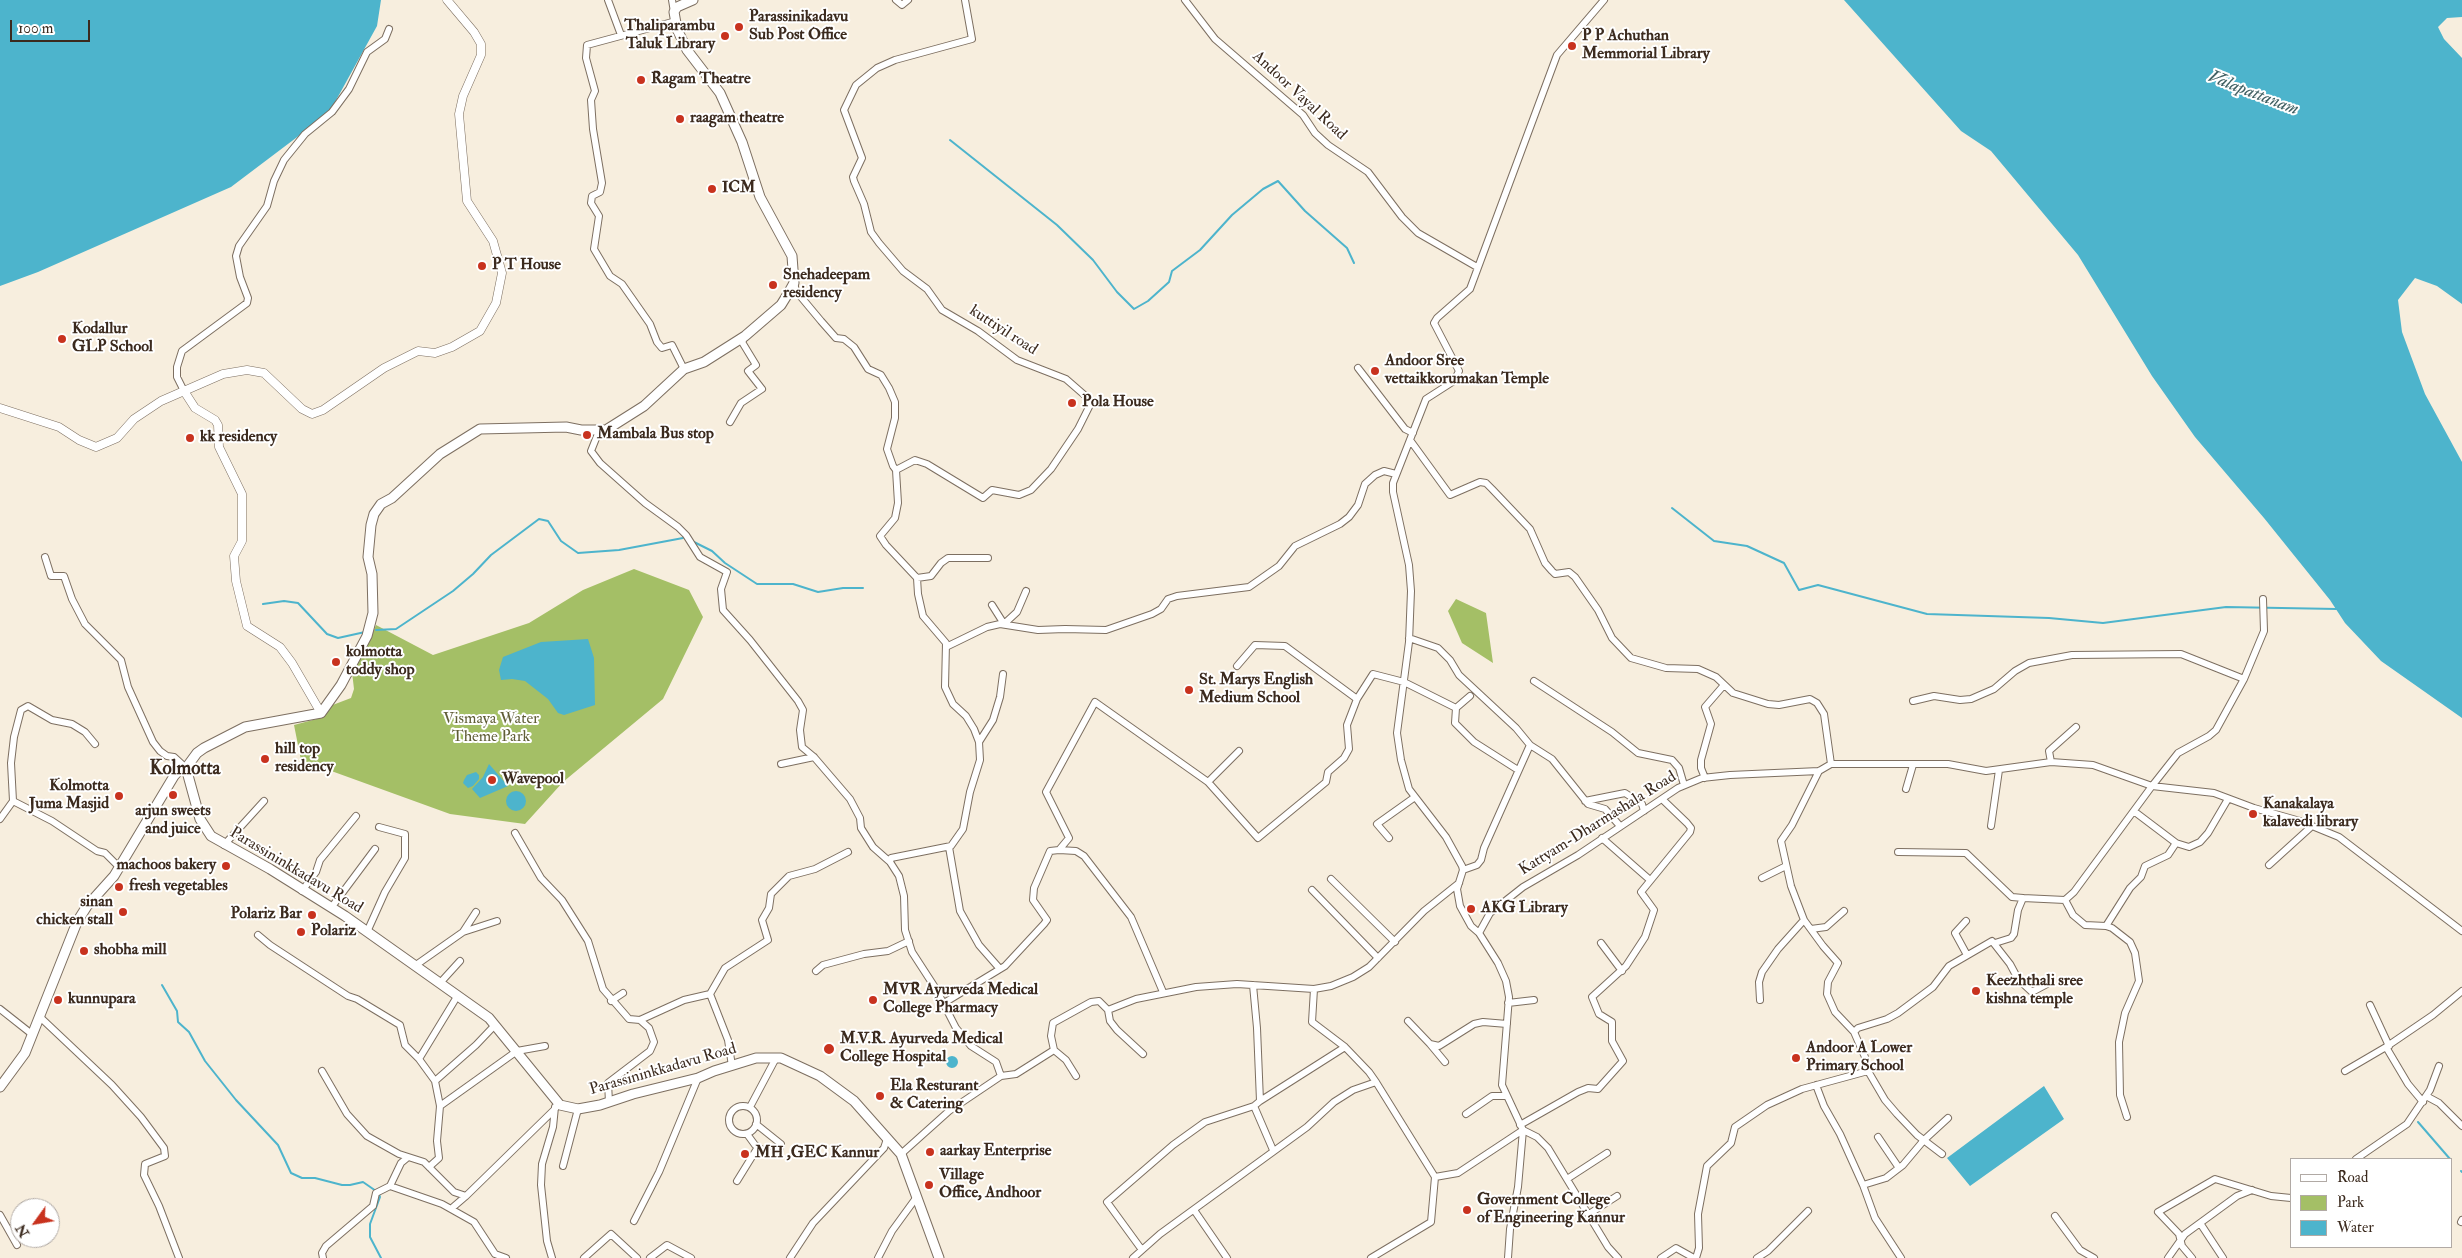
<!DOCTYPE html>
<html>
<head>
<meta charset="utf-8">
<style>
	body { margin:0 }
	#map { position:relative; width:2462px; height:1258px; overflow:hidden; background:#f7eede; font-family:"IM FELL Double Pica",serif }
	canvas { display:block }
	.legend { position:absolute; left:2290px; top:1158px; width:162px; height:90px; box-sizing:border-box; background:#fff; border:1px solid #b1aaa5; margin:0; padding:6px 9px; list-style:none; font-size:15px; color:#3b2a1e }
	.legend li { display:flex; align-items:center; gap:10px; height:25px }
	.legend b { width:25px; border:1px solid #b1aaa5 }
	.north { position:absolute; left:10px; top:1198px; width:50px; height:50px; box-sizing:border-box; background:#fff; border:1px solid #b1aaa5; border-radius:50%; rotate:238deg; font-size:14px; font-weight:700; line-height:20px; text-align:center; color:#3b2a1e }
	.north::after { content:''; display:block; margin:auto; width:18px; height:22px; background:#c8321e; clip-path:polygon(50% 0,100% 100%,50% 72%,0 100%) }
	.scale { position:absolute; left:10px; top:20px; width:80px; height:22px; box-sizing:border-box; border:2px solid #3b2a1e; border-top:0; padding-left:6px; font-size:15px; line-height:18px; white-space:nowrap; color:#3b2a1e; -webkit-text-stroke:4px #fff; paint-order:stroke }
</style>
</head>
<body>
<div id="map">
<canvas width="2462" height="1258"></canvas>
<ul class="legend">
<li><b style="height:6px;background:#fff"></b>Road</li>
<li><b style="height:14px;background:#a4bf66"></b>Park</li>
<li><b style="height:14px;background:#4db4cc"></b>Water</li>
</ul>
<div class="north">N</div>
<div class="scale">100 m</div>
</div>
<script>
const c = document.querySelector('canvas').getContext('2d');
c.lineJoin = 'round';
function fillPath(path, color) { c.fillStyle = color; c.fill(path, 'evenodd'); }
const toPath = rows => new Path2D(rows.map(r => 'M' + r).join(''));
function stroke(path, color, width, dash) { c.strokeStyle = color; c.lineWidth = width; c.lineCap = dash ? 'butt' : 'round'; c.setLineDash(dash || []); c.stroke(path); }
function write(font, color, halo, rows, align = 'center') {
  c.font = font + ' "IM FELL Double Pica",serif'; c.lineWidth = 4; c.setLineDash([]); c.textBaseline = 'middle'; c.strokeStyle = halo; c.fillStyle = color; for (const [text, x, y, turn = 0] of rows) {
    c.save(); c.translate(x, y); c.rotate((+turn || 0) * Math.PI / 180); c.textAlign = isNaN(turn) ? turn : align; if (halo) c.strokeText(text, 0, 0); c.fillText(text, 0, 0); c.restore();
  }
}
fillPath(toPath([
	[634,569,689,590,703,617,663,699,563,782,525,824,450,814,301,760,294,725,324,717,330,706,351,698,354,689,352,672,366,649,376,625,433,655,529,623,583,590],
	[1456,599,1486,613,1493,663,1462,643,1448,611]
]), '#a4bf66');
fillPath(toPath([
	[0,0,381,0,377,26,329,113,231,187,38,272,0,286],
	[1844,0,2462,0,2462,17,2447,18,2438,27,2444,39,2462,58,2462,304,2437,286,2415,278,2398,300,2402,332,2425,394,2462,462,2462,718,2381,661,2345,623,2330,600,2264,518,2195,437,2152,376,2078,255,1991,151,1961,131],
	[588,639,594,658,595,705,564,715,558,713,548,699,525,681,512,679,501,680,499,670,503,657,541,642],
	[489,764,508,786,480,798,472,789,483,777],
	[476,772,479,775,479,779,473,786,468,788,463,783,464,780,467,775],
	'506 801a10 10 0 1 1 20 0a10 10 0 1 1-20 0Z',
	'946 1062a6 6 0 1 1 12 0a6 6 0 1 1-12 0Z',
	[2044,1086,2064,1119,1970,1186,1947,1158]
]), '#4db4cc');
stroke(toPath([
	[950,140,1057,225,1093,260,1117,292,1134,309,1148,301,1169,282,1172,271,1200,250,1232,215,1263,189,1278,181,1305,211,1347,248,1354,263],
	[1672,508,1714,541,1747,546,1784,563,1799,590,1818,585,1927,614,2049,618,2103,623,2226,607,2337,609],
	[694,542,712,551,725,563,757,584,793,584,818,592,843,588,863,588],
	[263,604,284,601,298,603,327,634,338,638,365,632],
	[376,630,396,629,453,591,473,574,491,555,539,519,548,521,561,541,578,553,619,550,683,538],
	[162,985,177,1011,178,1022,189,1032,205,1061,236,1100,278,1145,291,1173,302,1178,315,1178,342,1185,350,1185,363,1182,376,1191],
	[2418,1122,2450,1159],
	[2461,1171,2462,1172],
	[379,1194,380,1197,370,1224,370,1237,381,1258]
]), '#4db4cc', 2);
const minor = toPath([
	[608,0,621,35],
	[672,0,674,12],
	[896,0,902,5,908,0],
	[1185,0,1215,39,1303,115,1315,133,1328,145,1368,172,1402,217,1418,233,1477,267],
	[676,21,587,45,586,58,595,91,591,100,593,129,602,183,600,192,592,196,591,203,599,216,594,249,610,276,622,284,650,324,657,342,662,348,672,345,684,369],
	[794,283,796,291,821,321,836,338,844,339,854,347,868,369,881,375,889,388,895,402,895,418,887,449,893,466,896,470,915,460,927,464,983,498,992,490,1019,495,1031,490,1051,469,1078,429,1090,405,1089,399,1066,379,1017,360,978,331,942,310,927,289,903,271,879,243,871,232,864,204,854,181,853,177,862,158,844,110,856,85,877,68,895,60,972,39,965,0],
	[1358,368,1405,429,1413,433],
	[184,391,177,377,177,367,182,351,247,303,248,298,240,277,236,256,239,246,267,206,274,181,284,160,305,134,332,112,349,89,367,52,385,39,389,29],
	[730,422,741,403,762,389,748,371,756,365,742,342,745,337],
	[599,431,591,451,600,463,645,503,678,527,686,535,700,557,727,572,721,589,723,610,750,640,798,701,803,710,800,730,802,747,814,757,850,799,860,818,861,828,873,847,890,862],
	[1410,440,1450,495,1480,482,1486,483,1492,489,1530,529,1545,563,1552,571,1555,574,1569,572,1575,577,1598,610,1612,638,1631,658,1666,668,1698,669,1716,677,1733,693,1768,704,1779,705,1810,699,1817,703,1824,714,1831,764],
	[896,470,898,503,895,518,880,536,886,545,917,578,918,594,923,616,946,643,945,687,953,704,966,716,974,729,979,742,980,760,970,792,963,829,951,846,891,858,890,862,899,876,904,896,905,930,912,952,936,989,956,1028,971,1046,996,1062,1001,1076,949,1111,901,1154],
	[45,557,51,576,64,576,72,599,85,624,121,660,128,687,153,742,160,751,167,756,174,757,186,768],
	[917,578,931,576,941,563,948,558,988,558],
	[992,605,1004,624,1017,612,1026,591],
	[1409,638,1438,648,1450,660,1459,675,1516,728,1530,745,1484,848,1481,860,1477,865,1463,870],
	[946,647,987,627,1000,624,1038,630,1065,629,1106,630,1152,614,1161,609,1168,599,1177,596,1249,587,1279,566,1295,546,1340,524,1349,517,1358,505,1365,484,1375,475,1384,471,1396,474],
	[1534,681,1612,732,1638,753,1672,760,1679,768,1684,785],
	[1357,699,1373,674,1404,682,1456,708,1455,723,1474,742,1518,770],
	[1913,701,1934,696,1960,700,1971,699,1994,689,2015,671,2029,663,2072,655,2181,654,2244,679],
	[1456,708,1470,696],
	[979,742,993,720,1000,697,1003,674],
	[95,744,85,732,72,724,52,720,28,706,21,710,14,737,11,763,13,801,52,821,97,851,105,853,120,868],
	[1530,745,1552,759,1588,804,1605,809,1620,826],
	[2051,762,2049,751,2076,727],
	[781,764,814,757],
	[1819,771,1792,825,1781,841,1791,886,1804,920,1823,946,1838,963,1828,982,1827,994,1835,1012,1854,1032],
	[1705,778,1701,768,1701,760,1711,724,1705,707,1724,685],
	[1208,782,1258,838,1326,782,1328,772,1344,758,1349,749,1347,725,1357,699,1285,646,1255,645,1237,666],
	[1906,789,1913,765],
	[2228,799,2208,833,2200,842,2189,847,2176,843,2168,855,2145,866,2141,877,2130,888,2106,926,2085,925,2073,915,2065,900,2074,892,2152,786,2178,753,2209,736,2216,730,2244,679,2264,631,2263,599],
	[1585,801,1625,793,1642,804,1644,811],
	[2135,812,2176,843],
	[0,819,13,801],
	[1991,826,1999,770],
	[515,833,541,878,562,900,588,941,603,989,629,1019,640,1020,649,1028,654,1042,650,1051,608,1083,609,1102],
	[1389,838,1377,824,1415,797],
	[1602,838,1650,880],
	[224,845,264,801],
	[949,847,960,911,979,945,1000,969],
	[1059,850,1069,838,1046,792,1095,702,1208,782,1239,751],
	[1898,852,1966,853,2012,897,2023,898],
	[2269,865,2312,826],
	[1762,878,1786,866],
	[1331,879,1395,942],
	[1312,890,1378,958],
	[302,891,316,872,320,860,356,816],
	[331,908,375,849],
	[1966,921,1955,933,1967,955],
	[2106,926,2112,928,2130,942,2135,953,2139,981,2125,1013,2119,1042,2120,1095,2127,1117],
	[1811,929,1826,927,1844,911],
	[367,932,385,892,405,858,405,834,379,827],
	[463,932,497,921],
	[1479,933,1471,926,1460,906,1457,889,1463,870,1462,866,1446,837,1409,789,1401,760,1397,733,1409,642,1411,591,1409,565,1393,492,1393,483,1426,399,1454,381,1459,371,1434,323,1437,318,1470,289,1557,55,1604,0],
	[258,935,270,945,348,996,357,999,400,1025,405,1045,419,1059,458,995],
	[1601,943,1622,971],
	[1995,943,2011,938,2014,934,2018,910,2023,898,2065,900],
	[416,965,463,932,476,912],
	[816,971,823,965,864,954,888,951,909,941],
	[440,983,460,961],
	[710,994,725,968,768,940,762,920,769,908,771,894,789,876,815,869,848,852],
	[1760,1000,1759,982,1762,972,1778,949,1804,920],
	[611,1001,623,993],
	[944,1003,1005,966,1044,924,1047,920,1033,900,1034,888,1050,851,1059,850,1076,851,1084,856,1131,917,1163,992],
	[1508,1003,1534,1000],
	[2370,1005,2389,1046],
	[0,1009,33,1035],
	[1108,1010,1110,1021,1117,1030,1143,1054],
	[41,1018,112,1085,141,1117,164,1148,165,1156,145,1164,144,1175,159,1206,179,1258],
	[640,1020,684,1000,710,994,728,1040,732,1066],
	[1408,1021,1430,1044,1439,1046,1474,1024,1483,1022,1507,1024],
	[1430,1044,1445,1062],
	[1054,1050,1066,1060,1076,1076],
	[419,1059,435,1081,440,1106,437,1141,439,1158,429,1167],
	[322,1071,347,1114,367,1136,399,1154,424,1162,454,1192,466,1196,555,1109],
	[1868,1071,1885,1100,1897,1114,1917,1135,1942,1154],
	[2345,1071,2386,1047],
	[1001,1076,1016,1074,1054,1050,1051,1036,1053,1023,1091,1002,1099,1001,1108,1010,1136,999,1196,987,1237,984,1314,989,1331,986,1353,977,1369,967,1424,911,1459,883],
	[435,1081,476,1045,495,1025],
	[1816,1085,1824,1106,1840,1134,1863,1185,1875,1218,1901,1258],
	[2426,1096,2439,1103,2462,1126],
	[1260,1101,1345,1047],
	[2423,1102,2408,1084,2386,1047,2433,1015,2462,991],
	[440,1106,517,1051,545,1046],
	[1254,1106,1273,1150],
	'729 1120a14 14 0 1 1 28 0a14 14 0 1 1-28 0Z',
	[750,1107,776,1058],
	[1466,1114,1492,1096,1507,1096],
	[1520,1125,1578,1092,1588,1088,1598,1089,1623,1061,1612,1041,1612,1022,1599,1014,1592,997,1626,966,1645,937,1654,910,1641,892,1690,832,1691,828,1687,823,1662,799],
	[747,1134,755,1145,766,1152,774,1154,779,1152,781,1144,756,1124],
	[1878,1137,1899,1168],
	[2356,1159,2407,1124,2430,1090,2439,1066],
	[563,1166,578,1109],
	[1435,1177,1458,1173,1523,1130,1537,1137,1548,1148,1608,1247,1618,1258],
	[1567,1179,1607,1153],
	[737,1181,758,1147],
	[1863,1185,1886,1178,1903,1165,1924,1140,1948,1118],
	[390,1186,442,1204,474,1222,495,1254,506,1258],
	[452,1208,466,1196],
	[1194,1210,1227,1258],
	[1589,1214,1617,1196],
	[0,1215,17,1245],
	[2055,1216,2080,1250,2094,1258],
	[634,1221,659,1172,698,1078],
	[2461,1222,2462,1220],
	[2200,1223,2223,1258],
	[1142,1250,1107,1202,1173,1145,1205,1122,1254,1106,1260,1101,1257,1028,1253,985],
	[323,1258,322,1253,326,1246,373,1206,376,1193,390,1186,401,1163,407,1158],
	[552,1258,547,1241,541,1185,542,1164,553,1127,555,1107],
	[584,1258,611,1234,637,1258],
	[650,1258,667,1245,691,1258],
	[790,1258,813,1223,884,1148,887,1139],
	[878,1258,892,1231,916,1198],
	[1133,1258,1160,1234,1307,1127,1334,1102,1353,1090,1376,1082,1369,1072,1345,1047,1312,1022,1314,989],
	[1371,1258,1431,1222,1435,1177,1376,1082],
	[1508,1258,1510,1229,1518,1187,1523,1130,1502,1085,1509,997,1506,981,1498,963,1479,933,1490,913,1523,887,1578,855,1678,788,1702,778,1730,775,1819,771,1831,764,1948,764,1986,771,2051,762,2093,765,2152,786,2214,793,2254,808,2300,821,2339,837,2462,931],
	[1661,1258,1676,1248,1694,1258],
	[1696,1258,1699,1248,1698,1214,1707,1166,1731,1143,1735,1127,1767,1105,1802,1089,1868,1071,1865,1057,1854,1032,1858,1028,1887,1019,1898,1013,1933,987,1949,966,1992,941,2010,964,2018,979,2032,992,2047,984],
	[1757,1258,1768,1251,1808,1211],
	[2168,1258,2185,1234,2237,1196,2252,1190],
	[2192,1258,2182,1246,2179,1234,2158,1212,2215,1179,2271,1196,2291,1198]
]);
const tertiary = toPath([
	[184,391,195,408,215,420,218,425,219,447,242,494,242,541,234,556,236,581,247,626,280,647,292,663,321,713],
	[0,408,59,427,79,440,96,447,117,438,134,419,161,401,223,374,247,370,264,373,302,409,312,414,323,410,384,368,418,351,435,353,452,347,480,331,496,303,502,273,493,241,467,201,459,114,463,96,481,55,481,44,474,32,447,0]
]);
const secondary = toPath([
	[693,0,677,7,674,12,677,29,687,50,720,93,742,142,760,197,792,256,794,283,789,292,781,305,745,336,704,362,684,369,644,406,606,430,581,430,566,427,480,429,440,454,392,498,381,504,374,514,371,525,368,557,372,574,373,613,367,636,341,685,321,713,245,727,204,748,197,753,186,768,200,819,211,836,270,869,345,916,489,1018,560,1105,578,1109,600,1105,633,1094,698,1078,714,1071,756,1058,781,1058,820,1076,854,1101,901,1154,939,1258],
	[0,1087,25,1053,77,922,87,906,114,876,174,776,180,769,186,768]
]);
stroke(minor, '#7d6f61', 8);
stroke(tertiary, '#7d6f61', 9);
stroke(secondary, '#7d6f61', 11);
stroke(minor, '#fff', 6);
stroke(tertiary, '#fff', 8);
stroke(secondary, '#fff', 9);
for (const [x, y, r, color] of [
	[739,27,5,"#c8321e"],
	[725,36,5,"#c8321e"],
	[1572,46,5,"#c8321e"],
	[641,80,5,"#c8321e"],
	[680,119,5,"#c8321e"],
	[712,189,5,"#c8321e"],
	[482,266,5,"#c8321e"],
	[773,285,5,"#c8321e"],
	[62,339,5,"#c8321e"],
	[1375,371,5,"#c8321e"],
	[1072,403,5,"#c8321e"],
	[587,435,5,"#c8321e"],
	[190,438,5,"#c8321e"],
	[336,662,5,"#c8321e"],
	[1189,690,5,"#c8321e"],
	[265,759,5,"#c8321e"],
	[492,780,5,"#c8321e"],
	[173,795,5,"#c8321e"],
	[119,796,5,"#c8321e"],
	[2253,814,5,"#c8321e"],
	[226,866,5,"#c8321e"],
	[119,887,5,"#c8321e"],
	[1471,909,5,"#c8321e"],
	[123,912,5,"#c8321e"],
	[312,915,5,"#c8321e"],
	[301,932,5,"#c8321e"],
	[84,951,5,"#c8321e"],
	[1976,991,5,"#c8321e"],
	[58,1000,5,"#c8321e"],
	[873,1000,5,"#c8321e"],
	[829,1049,6,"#c8321e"],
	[1796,1058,5,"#c8321e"],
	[880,1096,5,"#c8321e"],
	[930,1152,5,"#c8321e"],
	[745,1154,5,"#c8321e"],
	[929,1185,5,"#c8321e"],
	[1467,1210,5,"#c8321e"]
]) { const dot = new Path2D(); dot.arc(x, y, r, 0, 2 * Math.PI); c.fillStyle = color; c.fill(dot); stroke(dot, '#fff', 2); }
write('bold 16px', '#3b2a1e', '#fff', [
	["Parassinikadavu",749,18],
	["Sub Post Office",749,36],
	["Thaliparambu",715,27,"right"],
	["Taluk Library",715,45,"right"],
	["P P Achuthan",1582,37],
	["Memmorial Library",1582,55],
	["Ragam Theatre",651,80],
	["raagam theatre",690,119],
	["ICM",722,189],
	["P T House",492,266],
	["Snehadeepam",783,276],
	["residency",783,294],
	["Kodallur",72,330],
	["GLP School",72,348],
	["Andoor Sree",1385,362],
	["vettaikkorumakan Temple",1385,380],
	["Pola House",1082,403],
	["Mambala Bus stop",597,435],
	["kk residency",200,438],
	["kolmotta",346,653],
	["toddy shop",346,671],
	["St. Marys English",1199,681],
	["Medium School",1199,699],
	["hill top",275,750],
	["residency",275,768],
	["Wavepool",502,780],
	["Kolmotta",109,787,"right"],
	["Juma Masjid",109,805,"right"],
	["Kanakalaya",2263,805],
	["kalavedi library",2263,823],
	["arjun sweets",173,812,"center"],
	["and juice",173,830,"center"],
	["machoos bakery",216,866,"right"],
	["fresh vegetables",129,887],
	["sinan",113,903,"right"],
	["chicken stall",113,921,"right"],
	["AKG Library",1481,909],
	["Polariz Bar",302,915,"right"],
	["Polariz",311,932],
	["shobha mill",94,951],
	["Keezhthali sree",1986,982],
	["kishna temple",1986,1000],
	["MVR Ayurveda Medical",883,991],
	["College Pharmacy",883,1009],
	["kunnupara",68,1000],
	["M.V.R. Ayurveda Medical",840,1040],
	["College Hospital",840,1058],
	["Andoor A Lower",1806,1049],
	["Primary School",1806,1067],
	["Ela Resturant",890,1087],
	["& Catering",890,1105],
	["aarkay Enterprise",940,1152],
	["MH ,GEC Kannur",755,1154],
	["Village",939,1176],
	["Office, Andhoor",939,1194],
	["Government College",1477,1201],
	["of Engineering Kannur",1477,1219]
], 'left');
write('16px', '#3b2a1e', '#fff', [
	["Andoor Vayal Road",1299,96,43],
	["kuttiyil road",1003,331,33],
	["Kattyam-Dharmashala Road",1598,824,-32],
	["Parassininkkadavu Road",296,871,31],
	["Parassininkkadavu Road",663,1070,-16]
]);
write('16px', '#605e37', '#fff', [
	["Vismaya Water",491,720],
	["Theme Park",491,738]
]);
write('italic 18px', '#426164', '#fff', [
	["Valapattanam",2253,94,21]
]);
write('bold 19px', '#3b2a1e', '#fff', [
	["Kolmotta",185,770]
]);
</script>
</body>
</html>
